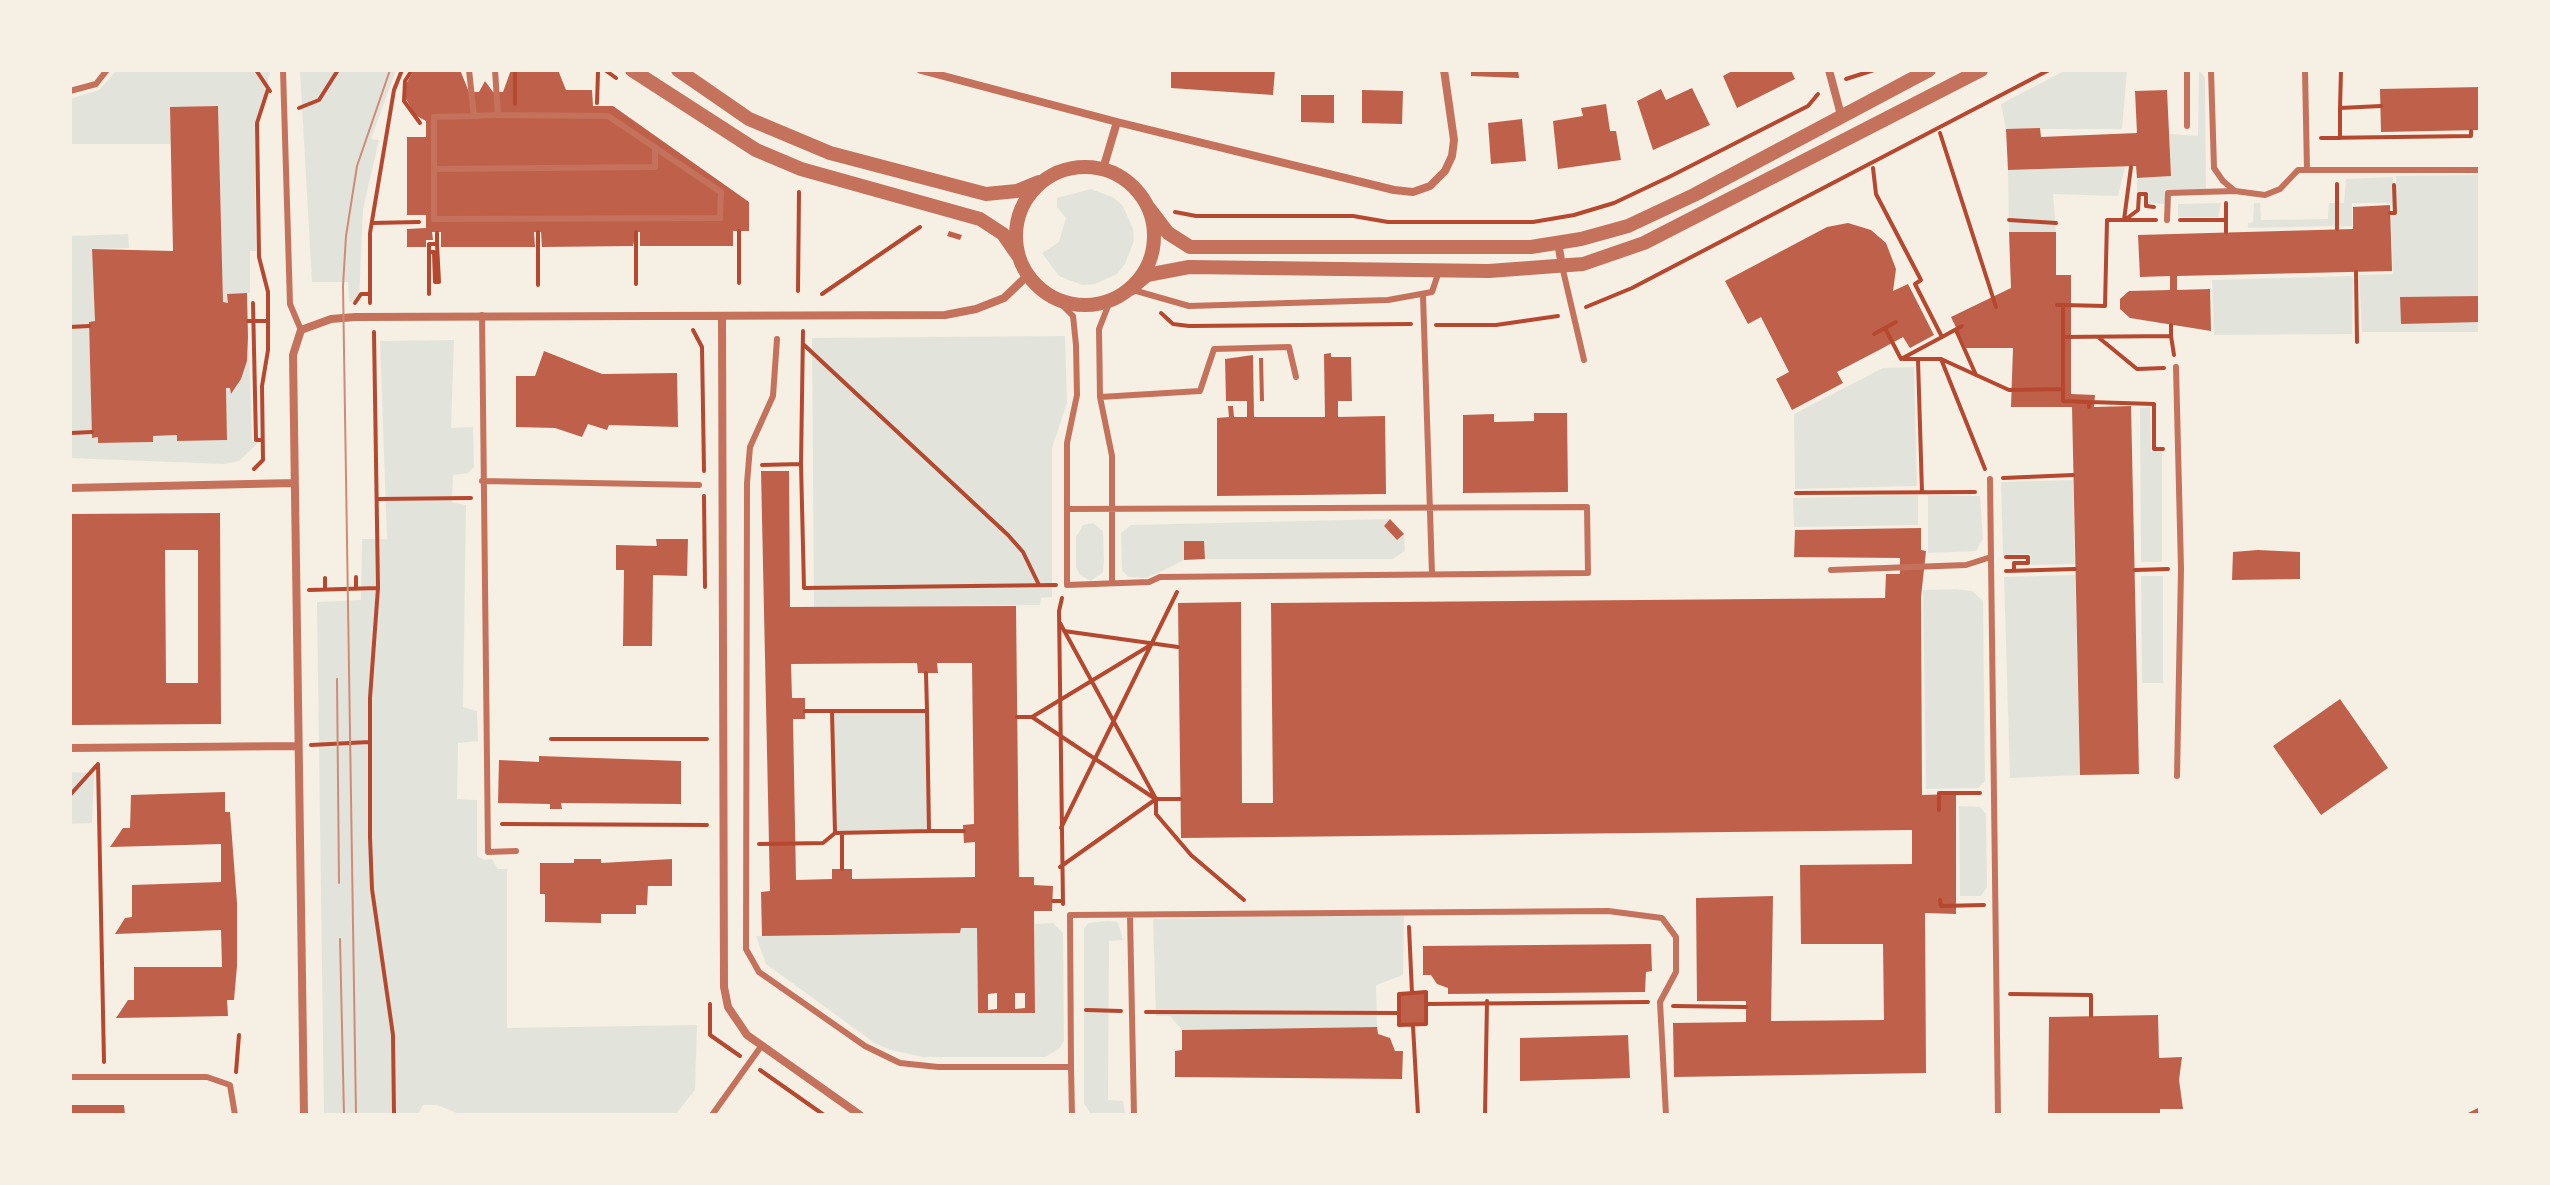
<!DOCTYPE html>
<html>
<head>
<meta charset="utf-8">
<style>
	body { margin:0 }
	#map { position:relative; width:2550px; height:1185px; overflow:hidden; background:#f6efe4; font-family:Raleway,sans-serif }
	canvas { display:block }
	.frame { position:absolute; inset:0; border:72px solid #f6efe4; pointer-events:none }
</style>
</head>
<body>
<div id="map">
<canvas width="2550" height="1185"></canvas>
<div class="frame"></div>
</div>
<script>
const c = document.querySelector('canvas').getContext('2d');
c.lineJoin = 'round';
function fillPath(path, color) { c.fillStyle = color; c.fill(path, 'evenodd'); }
const toPath = rows => new Path2D(rows.map(r => 'M' + r).join(''));
function stroke(path, color, width, dash) { c.strokeStyle = color; c.lineWidth = width; c.lineCap = dash ? 'butt' : 'round'; c.setLineDash(dash || []); c.stroke(path); }
fillPath(toPath([
	[117,70,271,70,255,124,256,251,250,251,250,293,228,294,228,303,223,302,218,106,170,108,171,144,70,144,70,99,99,90],
	[300,70,396,70,371,139,379,140,363,209,359,301,349,302,348,282,312,282],
	[2066,70,2127,70,2122,129,2006,129,2001,104],
	[2199,70,2205,78,2206,189,2165,190,2165,204,2149,203,2149,192,2137,192,2137,178,2171,176,2169,134,2198,136],
	[2125,167,2118,196,2053,194,2056,232,2009,232,2008,170],
	[2480,175,2480,332,2362,332,2359,275,2393,274,2391,215,2396,214,2396,176],
	[2393,177,2393,211,2391,203,2352,203,2352,226,2339,227,2339,203,2344,203,2346,179],
	[1091,189,1114,198,1123,206,1133,229,1134,241,1125,264,1117,274,1095,284,1082,285,1059,276,1042,253,1059,242,1066,218,1057,207,1057,198],
	[2221,203,2218,217,2178,217,2178,204],
	[2254,203,2260,203,2261,220,2328,219,2329,203,2335,203,2335,226,2248,228,2248,223,2253,222],
	[128,234,129,248,92,249,95,321,89,322,92,437,98,437,99,443,153,442,153,436,177,435,178,441,227,439,226,388,230,388,232,393,238,384,249,349,252,442,259,442,239,461,224,464,70,458,70,236],
	[2353,276,2352,334,2214,335,2212,280],
	[1065,336,1067,403,1052,448,1052,597,1041,598,1040,605,814,607,812,338],
	[454,340,451,428,473,427,474,467,468,473,453,475,452,502,466,505,463,707,477,711,478,741,458,743,457,799,477,800,477,856,484,860,492,859,498,869,507,869,507,1028,697,1025,695,1090,675,1115,462,1115,437,1105,423,1105,418,1115,324,1115,317,602,361,600,362,539,387,539,380,341],
	[1914,367,1917,486,1795,489,1794,414,1883,368],
	[2150,407,2151,452,2162,452,2162,562,2141,562,2140,408],
	[2073,480,2075,564,2031,565,2030,554,2003,555,2001,482],
	[1918,495,1918,525,1794,527,1793,498],
	[1928,495,1980,496,1983,539,1976,551,1928,553],
	[1390,519,1384,526,1397,540,1404,534,1405,551,1393,559,1205,559,1204,541,1185,541,1184,560,1162,571,1146,578,1128,577,1122,570,1121,533,1131,525],
	[1093,523,1103,531,1104,560,1103,572,1091,581,1080,575,1076,567,1076,537,1083,525],
	[2075,575,2080,775,2010,778,2004,577],
	[2141,576,2163,576,2163,683,2142,683],
	[1955,589,1972,591,1983,601,1985,781,1978,788,1926,789,1923,590],
	[832,711,927,711,929,831,835,833],
	[70,772,94,773,92,823,70,824],
	[1959,806,1980,807,1986,814,1987,887,1981,896,1960,896],
	[1404,914,1403,975,1376,985,1377,1027,1182,1030,1170,1016,1156,1016,1153,919],
	[1109,921,1118,922,1123,940,1109,941,1108,1100,1123,1101,1125,1114,1091,1115,1084,1103,1084,929,1088,923],
	[1053,923,1063,933,1064,1041,1059,1049,1045,1057,923,1057,891,1050,876,1044,766,964,756,936,960,933,961,928,977,928,978,1013,1035,1012,1035,924]
]), '#e2e4dc');
fillPath(toPath([
	[414,70,460,70,469,92,479,92,485,81,493,92,503,92,511,70,558,70,566,90,592,90,593,106,613,106,749,202,749,231,733,231,733,246,640,246,640,232,636,232,633,246,542,247,541,232,534,232,535,247,441,247,441,232,432,232,433,240,426,240,426,247,407,247,407,229,426,228,426,215,407,215,407,137,426,137,426,121,415,115,406,99,406,84],
	[1171,70,1275,70,1273,95,1171,88],
	[1471,70,1518,70,1519,78,1471,76],
	[1734,70,1791,70,1795,79,1737,108,1723,76],
	[2480,87,2480,130,2381,132,2380,89],
	[1692,88,1710,125,1653,150,1637,101,1661,89,1666,100],
	[1362,90,1403,91,1402,124,1362,123],
	[2167,90,2171,176,2137,178,2136,166,2008,170,2006,129,2040,128,2041,137,2137,133,2135,91],
	[1301,95,1334,95,1334,123,1301,122],
	[1606,104,1610,131,1616,131,1621,160,1558,169,1553,121,1583,116,1581,108],
	[218,106,223,302,228,303,227,294,247,293,248,337,247,361,241,379,231,394,230,388,226,388,227,440,177,441,177,435,153,436,153,442,98,443,98,437,92,438,89,322,95,321,92,249,173,251,170,107],
	[1522,119,1526,161,1491,164,1488,123],
	[2390,205,2392,271,2177,276,2177,290,2210,289,2211,331,2130,318,2120,309,2120,299,2129,291,2170,290,2170,276,2140,277,2138,235,2353,229,2353,207],
	[1848,223,1871,230,1886,243,1896,269,1893,291,1908,284,1934,335,1910,348,1903,337,1881,349,1837,372,1843,383,1792,410,1776,379,1789,372,1761,317,1748,324,1725,281,1827,227],
	[949,231,962,235,960,240,947,236],
	[2009,232,2056,232,2056,275,2071,275,2071,394,2095,395,2094,407,2131,406,2139,774,2080,775,2072,407,2011,407,2013,348,1966,348,1951,317,2011,288],
	[2480,296,2480,322,2401,324,2400,297],
	[544,351,602,374,677,373,678,427,609,425,607,430,588,424,582,437,555,428,516,427,516,376,535,376],
	[1331,353,1331,357,1351,357,1352,401,1338,401,1338,417,1385,416,1386,494,1217,496,1217,418,1229,417,1228,406,1233,406,1234,417,1247,417,1247,401,1226,401,1225,359,1253,355,1254,417,1325,417,1324,354],
	[1259,358,1263,358,1264,401,1260,401],
	[1534,413,1567,413,1568,492,1463,493,1463,415,1494,414,1494,422,1534,421],
	[761,471,789,471,790,607,1016,606,1019,877,1034,877,1034,885,1053,886,1052,911,1034,911,1035,1013,978,1013,977,928,961,928,960,933,762,936,761,892,770,891],
	[917,663,918,673,938,673,937,663,972,663,974,824,963,825,964,843,975,842,975,877,852,879,852,869,832,869,832,879,796,880,793,719,805,719,805,698,792,698,791,664],
	[997,993,997,1009,988,1010,988,994],
	[1015,993,1025,993,1025,1008,1015,1009],
	[220,513,221,724,70,725,70,514],
	[165,550,198,550,198,683,166,683],
	[1390,519,1404,534,1397,540,1384,526],
	[1921,528,1921,550,1926,551,1921,597,1922,795,1956,794,1956,914,1925,913,1926,1073,1674,1077,1673,1023,1746,1022,1746,1001,1697,1001,1696,898,1773,896,1771,1021,1884,1020,1883,944,1801,944,1800,865,1912,864,1912,830,1181,838,1178,603,1241,602,1242,803,1273,803,1271,603,1885,598,1886,574,1900,574,1900,558,1794,557,1795,530],
	[656,539,688,539,687,576,653,575,652,646,623,646,624,570,616,570,616,545,657,546],
	[1184,541,1204,541,1205,559,1184,560],
	[2258,550,2300,552,2300,579,2232,580,2233,552],
	[2340,699,2388,768,2321,815,2273,746],
	[539,756,681,761,681,804,561,803,562,809,550,809,550,804,498,803,499,760,539,762],
	[225,792,225,812,230,812,237,903,237,966,234,1000,227,1000,228,1016,116,1018,128,1000,134,1000,134,967,222,967,221,930,115,934,125,918,132,917,132,885,221,882,221,844,110,847,123,828,130,828,131,795],
	[574,859,601,859,601,863,672,859,672,886,648,886,647,905,636,905,636,914,601,914,601,923,545,922,545,894,540,894,540,863,574,863],
	[1651,944,1652,971,1646,972,1645,992,1448,994,1448,988,1437,984,1431,975,1423,975,1423,946],
	[1426,992,1426,1024,1399,1025,1399,994],
	[2158,1015,2159,1058,2182,1057,2179,1080,2183,1109,2160,1109,2160,1115,2048,1115,2049,1017],
	[1377,1027,1378,1034,1390,1038,1395,1051,1403,1051,1402,1079,1175,1077,1175,1051,1182,1050,1182,1030],
	[1628,1035,1630,1078,1520,1081,1520,1038],
	[70,1105,124,1105,125,1115,70,1115],
	[2480,1107,2480,1115,2464,1115]
]), '#bf614a');
stroke(toPath([
	[256,70,270,91],
	[412,70,405,81,404,101,420,123],
	[515,70,515,104],
	[605,70,616,78],
	[1846,79,1874,70],
	[597,103,598,72],
	[299,108,319,100,338,70],
	[2340,108,2341,70],
	[1940,133,1996,307],
	[2321,138,2471,136,2471,131],
	[2340,138,2340,108,2381,106],
	[1873,168,1876,194,1921,280,1915,284,1942,337,1901,359,1885,328],
	[2337,184,2337,229],
	[2226,203,2226,220],
	[1175,212,1196,216,1353,216,1388,222,1533,222,1574,215,1614,203,1671,176,1808,106,1818,94],
	[2390,213,2395,213,2394,185],
	[2126,219,2138,210,2139,194,2146,194,2146,206,2154,207],
	[2009,220,2056,223],
	[2124,220,2131,167],
	[2180,220,2226,220,2226,232],
	[372,223,419,222],
	[739,231,739,283],
	[636,232,636,284],
	[429,252,434,252,435,282,439,282,437,244],
	[2356,272,2357,342],
	[538,285,538,232],
	[798,291,799,192],
	[429,294,429,244,437,244,437,233],
	[822,294,920,227],
	[253,303,256,440,262,440],
	[355,303,361,294,368,294],
	[370,303,370,233,394,90,402,70],
	[2057,305,2063,305,2063,389],
	[2063,305,2105,306,2107,220,2156,220],
	[1586,307,1632,288,2049,70],
	[1161,313,1173,324,1189,326,1411,324],
	[248,321,268,321],
	[1436,325,1496,325,1558,316],
	[70,327,89,326],
	[693,330,702,347,704,471],
	[1956,330,1976,375],
	[374,332,378,588,370,698,370,837,372,889,393,1035,394,1115],
	[1874,334,1896,322],
	[2171,336,2174,355],
	[1942,337,1962,326],
	[2063,337,2171,336,2171,325],
	[2098,337,2137,369,2164,368],
	[803,344,1008,535,1023,552,1039,585],
	[1903,359,1941,359,2009,390,2063,389,2063,401,2089,402,2089,407],
	[1941,359,1985,469],
	[1918,360,1922,492],
	[2089,402,2154,404,2154,449,2163,449],
	[71,433,92,432],
	[801,464,803,331],
	[762,465,801,464,804,588,1056,585],
	[254,469,263,460,262,386,268,350,268,292,259,257,257,123,268,89],
	[2003,478,2073,475],
	[1796,493,1975,492],
	[704,496,705,587],
	[378,499,471,498],
	[2006,557,2028,557,2028,563,2014,563,2014,570],
	[2135,570,2168,569],
	[2006,571,2075,569],
	[356,577,356,589],
	[325,578,325,589],
	[309,590,378,588],
	[1062,598,1059,611,1063,904],
	[1060,623,1156,799,1156,814,1191,855,1244,900],
	[1064,631,1178,647],
	[926,673,927,711],
	[805,711,832,711],
	[1017,717,1032,717,1149,646],
	[1032,717,1154,798],
	[551,739,707,739],
	[311,745,369,742],
	[98,764,104,1062],
	[70,795,98,764],
	[1939,810,1939,793,1980,793],
	[502,824,707,825],
	[1061,828,1177,592],
	[929,831,964,831],
	[842,833,842,869],
	[759,844,823,843,835,833,929,831,927,711,832,711,835,833],
	[1060,867,1156,799,1180,799],
	[1940,900,1941,906,1984,905],
	[1053,901,1061,901],
	[1409,927,1412,993],
	[1426,992,1426,1024,1399,1025,1399,994,1426,992],
	[2010,994,2091,995,2091,1016],
	[710,1004,710,1035,740,1056],
	[1426,1004,1648,1002],
	[1673,1006,1746,1007],
	[1086,1010,1121,1011],
	[1146,1012,1399,1013],
	[1413,1026,1418,1115],
	[760,1070,824,1115],
	[236,1072,239,1035],
	[1485,1115,1487,1001]
]), '#b5482f', 4);
stroke(toPath([
	[283,70,290,304,301,330],
	[469,70,474,116,434,117,434,219,720,218,721,192,608,116,498,115,495,70],
	[2187,70,2187,126],
	[2211,70,2214,168,2223,181,2235,191,2265,195,2280,189,2298,170,2307,170],
	[2305,70,2307,170,2480,170],
	[70,91,96,84,107,70],
	[474,116,498,115],
	[434,169,655,167,655,147],
	[2167,220,2168,193,2235,191],
	[1562,266,1584,360],
	[1133,290,1189,306,1388,300,1432,292,1439,271],
	[1423,295,1432,574],
	[1057,300,1073,316,1076,345,1077,395,1067,443,1067,585,1149,582,1160,577,1588,573,1587,507,1067,509],
	[1110,301,1099,329,1100,397,1112,456,1112,583],
	[482,315,488,852,516,851],
	[777,339,773,396,750,447,747,483,746,949,759,972,865,1046,900,1063,938,1067,1071,1067,1070,915,1608,911,1662,918,1676,937,1676,972,1660,1002,1666,1115],
	[2176,367,2181,569,2177,776],
	[1100,397,1200,391,1214,349,1289,347,1296,377],
	[1990,479,1998,1115],
	[482,481,699,485],
	[1831,570,1966,565,1991,557],
	[1130,916,1134,1115],
	[1071,1067,1072,1115],
	[70,1077,207,1077,230,1085,235,1115],
	[712,1115,762,1045]
]), '#c5725c', 6);
stroke(toPath([
	[921,70,1117,122,1394,190,1413,192,1430,186,1445,171,1452,156,1454,140,1444,70],
	[1829,70,1841,115],
	[1103,169,1117,122],
	[1558,242,1562,266],
	[722,316,724,987,728,1007,747,1035,860,1115],
	[70,488,294,483],
	[70,748,297,746],
	[304,1115,293,355,301,330,331,319,355,317,945,315,976,309,1004,298,1028,275]
]), '#c5725c', 8);
stroke(toPath([
	[632,70,756,150,801,169,980,219,1003,234,1019,257],
	[678,70,749,119,830,153,986,194,1017,191,1039,182],
	'1016 236a69 69 0 1 1 138 0a69 69 0 1 1-138 0Z',
	[1149,208,1168,233,1190,247,1531,247,1581,239,1628,226,1694,195,1929,70],
	[1130,289,1147,275,1189,267,1489,271,1583,264,1644,243,1981,70]
]), '#c5725c', 14);
stroke(toPath([
	[337,679,339,883],
	[340,939,344,1115],
	[356,1115,343,286,346,236,357,166,390,70]
]), '#cf8b77', 2);
</script>
</body>
</html>
